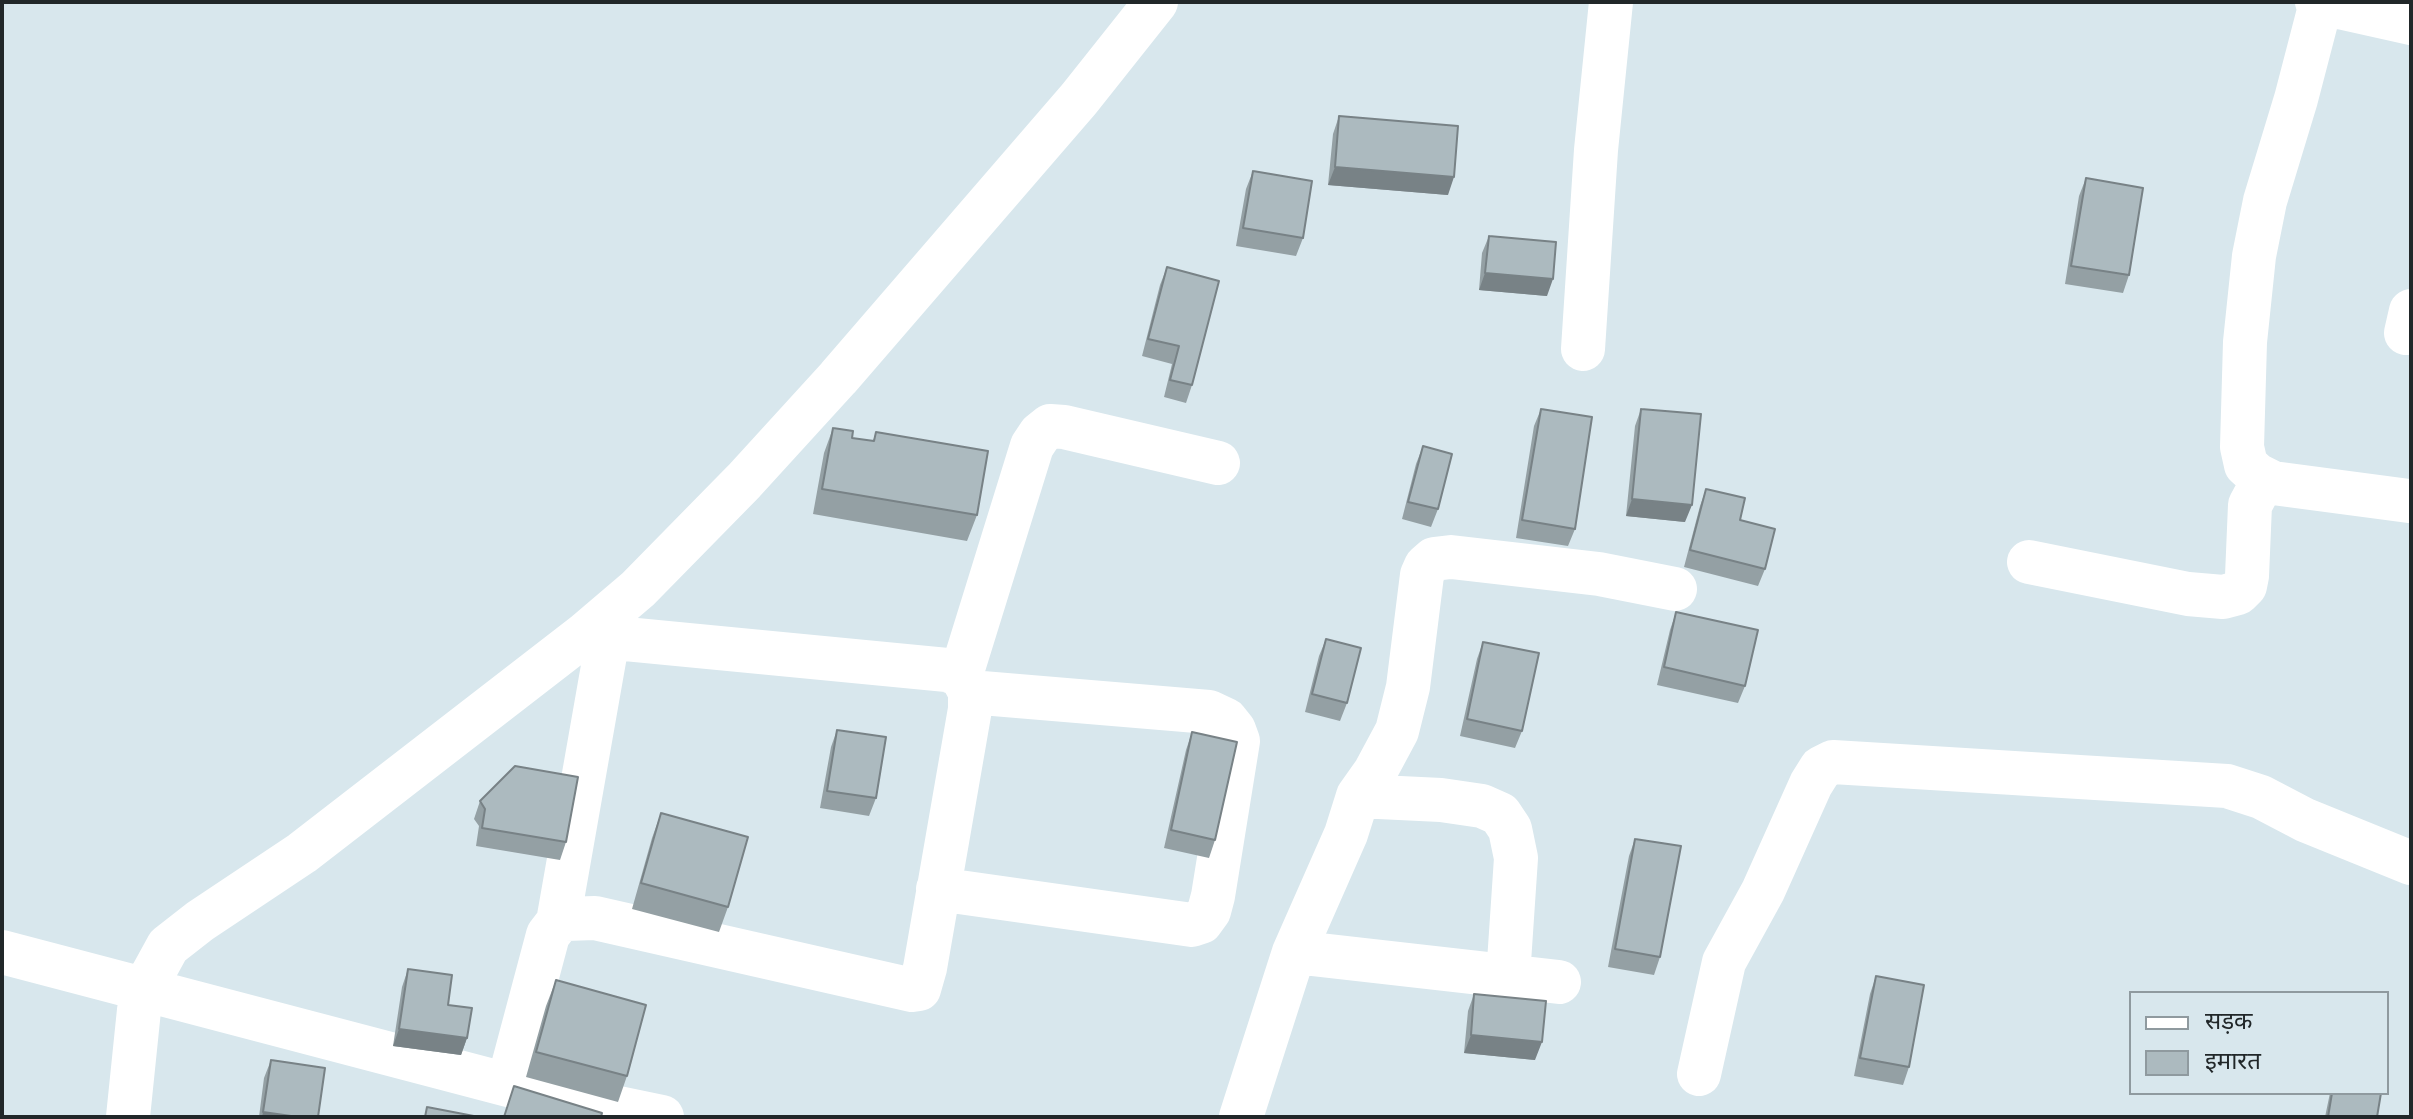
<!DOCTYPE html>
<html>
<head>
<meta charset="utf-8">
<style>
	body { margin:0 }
	#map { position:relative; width:2413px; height:1119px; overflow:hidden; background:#d8e7ed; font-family:Ubuntu,"Noto Sans Devanagari",sans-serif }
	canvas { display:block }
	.frame { position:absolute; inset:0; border:4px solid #212729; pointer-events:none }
	.legend { position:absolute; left:2129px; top:991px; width:260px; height:104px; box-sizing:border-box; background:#d8e7ed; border:2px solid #8f9a9f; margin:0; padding:10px 14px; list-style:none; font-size:24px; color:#212729 }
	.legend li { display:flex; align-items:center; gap:16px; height:40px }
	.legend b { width:40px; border:2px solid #8f9a9f }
</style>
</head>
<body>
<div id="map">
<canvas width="2413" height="1119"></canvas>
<div class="frame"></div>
<ul class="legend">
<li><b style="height:10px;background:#fff"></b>सड़क</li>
<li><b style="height:22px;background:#acbabf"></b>इमारत</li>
</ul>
</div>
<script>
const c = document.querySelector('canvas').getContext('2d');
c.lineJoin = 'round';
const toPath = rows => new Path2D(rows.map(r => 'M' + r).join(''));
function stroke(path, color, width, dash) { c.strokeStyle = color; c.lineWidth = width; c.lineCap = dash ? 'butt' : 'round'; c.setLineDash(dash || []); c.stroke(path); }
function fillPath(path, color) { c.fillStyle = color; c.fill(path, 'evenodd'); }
stroke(toPath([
	[2317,2,2411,23],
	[2321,3,2296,99,2265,201,2254,256,2245,342,2242,447,2246,465,2257,475,2273,483,2409,501],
	[2406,333,2411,311],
	[1583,349,1596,150,1611,2],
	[2029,562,2188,594,2223,597,2238,593,2245,586,2247,576,2250,505,2264,479],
	[961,675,1032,446,1040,434,1050,426,1064,427,1218,463],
	[1358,796,1441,800,1482,806,1500,814,1510,829,1516,858,1508,977],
	[938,889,1192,925,1201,922,1209,911,1213,896,1238,741,1234,730,1226,720,1209,712,970,692],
	[558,922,608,638],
	[2,952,508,1085,662,1117],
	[1294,952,1559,982],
	[1699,1074,1724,962,1763,891,1811,784,1821,768,1833,762,2227,786,2261,797,2305,820,2411,863],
	[508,1085,548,935,558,922,565,919,595,918,912,990,919,989,925,968,970,709,970,692,961,675,947,670,584,635],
	[128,1117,139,1010,145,988,168,946,200,921,302,853,584,635,638,589,744,481,838,378,1079,99,1156,2],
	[1241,1117,1294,952,1346,834,1358,796,1375,772,1397,731,1408,687,1422,575,1426,566,1434,559,1451,557,1599,574,1675,589]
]), '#fff', 44);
fillPath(toPath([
	[1339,116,1448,195,1328,185,1333,134],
	[1253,171,1303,238,1296,256,1236,246,1246,189],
	[2086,178,2129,275,2123,293,2065,284,2079,196],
	[1489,236,1547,296,1479,290,1482,253],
	[1167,267,1192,385,1186,403,1164,397,1172,364,1142,356,1160,285],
	[1541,409,1575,529,1568,546,1516,538,1534,426],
	[1641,409,1685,522,1626,516,1635,426],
	[833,428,852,438,873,441,876,432,977,515,967,541,813,514,824,453],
	[1423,446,1438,509,1431,527,1402,519,1416,464],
	[1706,489,1765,569,1758,586,1684,567,1700,506],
	[1676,612,1745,686,1738,703,1657,685,1670,630],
	[1326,639,1347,703,1340,721,1305,712,1319,656],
	[1483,642,1522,731,1515,748,1460,736,1477,659],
	[837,730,876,798,869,816,820,808,831,747],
	[1192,732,1215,840,1209,858,1164,848,1186,750],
	[480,801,566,842,560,860,476,846,479,826,474,819],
	[661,813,728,907,719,932,632,909,652,838],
	[1635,839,1660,957,1654,975,1608,967,1629,856],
	[408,969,448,1005,467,1038,461,1055,393,1046,402,987],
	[1876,976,1909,1067,1903,1085,1854,1076,1870,994],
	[556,980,627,1076,618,1102,526,1077,546,1006],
	[1474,994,1535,1060,1464,1053,1468,1011],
	[271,1060,318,1117,259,1117,264,1078],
	[2330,1093,2332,1093,2377,1117,2325,1117]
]), '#94a0a4');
fillPath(toPath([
	[1335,167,1454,177,1448,195,1328,185],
	[1485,273,1553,279,1547,296,1479,290],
	[1632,499,1692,505,1685,522,1626,516],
	[399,1029,467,1038,461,1055,393,1046],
	[1471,1035,1542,1042,1535,1060,1464,1053],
	[263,1112,298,1117,262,1117]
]), '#788286');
const building = toPath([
	[1339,116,1458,126,1454,177,1335,167,1339,116],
	[1253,171,1312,181,1303,238,1243,228,1253,171],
	[2086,178,2143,188,2129,275,2071,266,2086,178],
	[1489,236,1556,242,1553,279,1485,273,1489,236],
	[1167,267,1219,281,1192,385,1170,380,1179,346,1148,339,1167,267],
	[1541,409,1592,417,1575,529,1522,520,1541,409],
	[1641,409,1701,414,1692,505,1632,499,1641,409],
	[833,428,853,431,852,438,874,441,876,432,988,451,977,515,822,489,833,428],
	[1423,446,1452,454,1438,509,1408,502,1423,446],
	[1706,489,1745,498,1740,520,1775,529,1765,569,1690,550,1706,489],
	[1676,612,1758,630,1745,686,1664,667,1676,612],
	[1326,639,1361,648,1347,703,1312,694,1326,639],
	[1483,642,1539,653,1522,731,1467,719,1483,642],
	[837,730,886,737,876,798,827,791,837,730],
	[1192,732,1237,742,1215,840,1171,830,1192,732],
	[515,766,578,777,566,842,482,828,485,809,480,801,515,766],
	[661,813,748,837,728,907,641,883,661,813],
	[1635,839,1681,846,1660,957,1615,949,1635,839],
	[408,969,452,975,448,1005,472,1008,467,1038,399,1029,408,969],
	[1876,976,1924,985,1909,1067,1860,1058,1876,976],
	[556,980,646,1005,627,1076,536,1052,556,980],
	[1474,994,1546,1001,1542,1042,1471,1035,1474,994],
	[271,1060,325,1068,318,1117,298,1117,263,1112,271,1060],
	[514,1086,602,1113,601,1117,504,1117,514,1086],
	[2332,1093,2381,1093,2377,1117,2328,1117,2332,1093],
	[427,1107,479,1117,425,1117,427,1107]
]);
fillPath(building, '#acbabf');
stroke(building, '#788286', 2);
</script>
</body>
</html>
